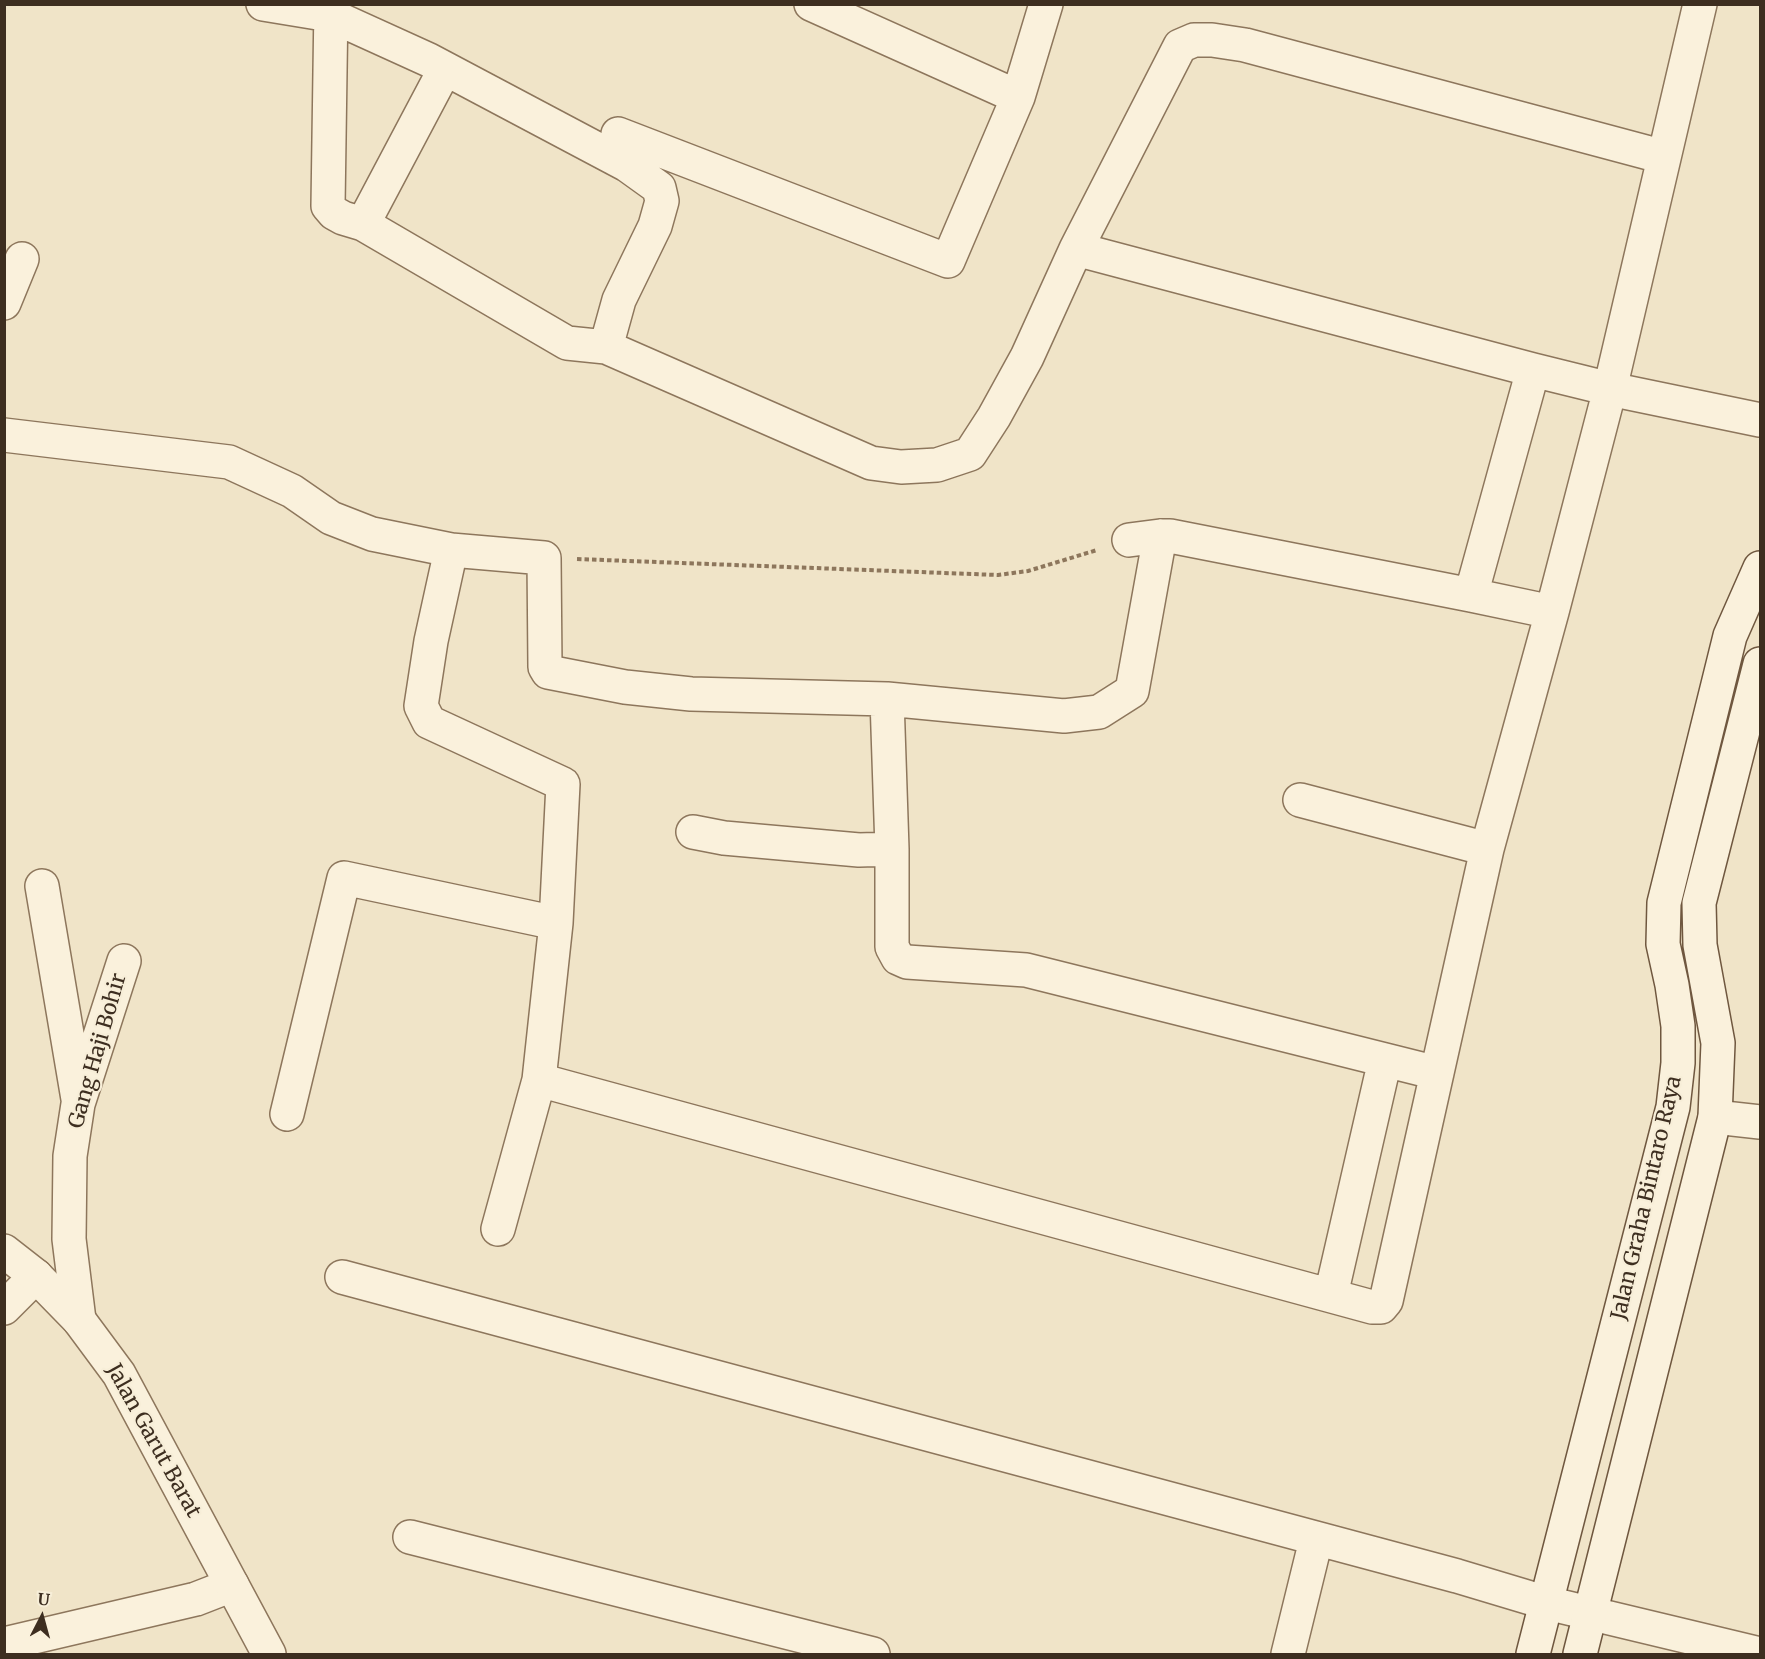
<!DOCTYPE html>
<html>
<head>
<meta charset="utf-8">
<style>
	body { margin:0 }
	#map { position:relative; width:1765px; height:1659px; overflow:hidden; background:#f0e4c8; font-family:Merriweather,serif }
	canvas { display:block }
	.frame { position:absolute; inset:0; border:6px solid #3d2e20; pointer-events:none }
	.north { position:absolute; left:12px; top:1587px; width:60px; height:60px; -webkit-text-stroke:4px #f7eed8; paint-order:stroke; rotate:6deg; font-size:16px; font-weight:700; line-height:24px; text-align:center; color:#3d2e20 }
	.north::after { content:''; display:block; margin:auto; width:21px; height:27px; background:#3d2e20; clip-path:polygon(50% 0,100% 100%,50% 72%,0 100%) }
</style>
</head>
<body>
<div id="map">
<canvas width="1765" height="1659"></canvas>
<div class="frame"></div>
<div class="north">U</div>
</div>
<script>
const c = document.querySelector('canvas').getContext('2d');
c.lineJoin = 'round';
const toPath = rows => new Path2D(rows.map(r => 'M' + r).join(''));
function stroke(path, color, width, dash) { c.strokeStyle = color; c.lineWidth = width; c.lineCap = dash ? 'butt' : 'round'; c.setLineDash(dash || []); c.stroke(path); }
function write(font, color, halo, rows, align = 'center') {
  c.font = font + ' Merriweather,serif'; c.lineWidth = 4.5; c.setLineDash([]); c.textBaseline = 'middle'; c.strokeStyle = halo; c.fillStyle = color; for (const [text, x, y, turn = 0] of rows) {
    c.save(); c.translate(x, y); c.rotate((+turn || 0) * Math.PI / 180); c.textAlign = isNaN(turn) ? turn : align; if (halo) c.strokeText(text, 0, 0); c.fillText(text, 0, 0); c.restore();
  }
}
const minor = toPath([
	[263,4,330,15,429,60,627,165,659,188,662,201,655,226,619,300,606,347],
	[331,4,328,206,334,213,343,218,363,224,567,343,606,347,871,463,901,467,937,465,970,454,994,417,1027,357,1076,249],
	[811,4,1018,97],
	[618,134,948,261,1018,97,1046,4],
	[1664,157,1245,45,1212,40,1194,40,1180,46,1076,249,1533,370,1610,389,1760,420],
	[363,224,445,69],
	[4,303,22,259],
	[4,435,229,462,292,491,331,518,372,534,451,550,544,558,545,667,548,672,625,687,691,694,887,699,1064,716,1099,712,1132,691,1160,536],
	[1129,540,1160,536,1170,536,1471,595,1552,612],
	[451,550,431,641,421,706,429,722,563,784,556,923,539,1080,498,1229],
	[1471,595,1533,370],
	[887,699,892,849],
	[1300,800,1487,849],
	[693,832,724,838,859,850,892,849,892,947,898,958,907,962,1026,970,1437,1073],
	[42,886,78,1099],
	[539,1080,1372,1307,1381,1307,1386,1301,1487,849,1552,612,1610,389,1700,4],
	[287,1114,344,878,556,923],
	[1715,1117,1760,1122],
	[342,1277,1457,1576,1547,1603,1760,1654],
	[1331,1295,1385,1060],
	[4,1308,36,1276],
	[79,1320,69,1239,70,1156,78,1104,124,961],
	[410,1537,873,1654],
	[4,1644,196,1599,232,1585],
	[1288,1654,1316,1540]
]);
const tertiary = toPath([
	[4,1251,36,1276,79,1320,119,1374,269,1654]
]);
const secondary = toPath([
	[1533,1654,1673,1107,1678,1063,1678,1026,1672,985,1663,944,1664,903,1730,636,1760,568],
	[1580,1654,1715,1117,1718,1043,1700,945,1699,903,1760,664]
]);
stroke(minor, '#8d765c', 36);
stroke(tertiary, '#8d765c', 36);
stroke(secondary, '#6f573f', 36);
stroke(toPath([
	[577,559,998,575,1028,571,1097,550]
]), '#8d765c', 4, [4.5, 3]);
stroke(minor, '#faf1dc', 33);
stroke(tertiary, '#faf1dc', 33);
stroke(secondary, '#faf1dc', 33);
write('21px', '#3d2e20', '#f7eed8', [
	["Gang Haji Bohir",98,1051,-74],
	["Jalan Graha Bintaro Raya",1647,1198,-77],
	["Jalan Garut Barat",153,1441,61]
]);
</script>
</body>
</html>
